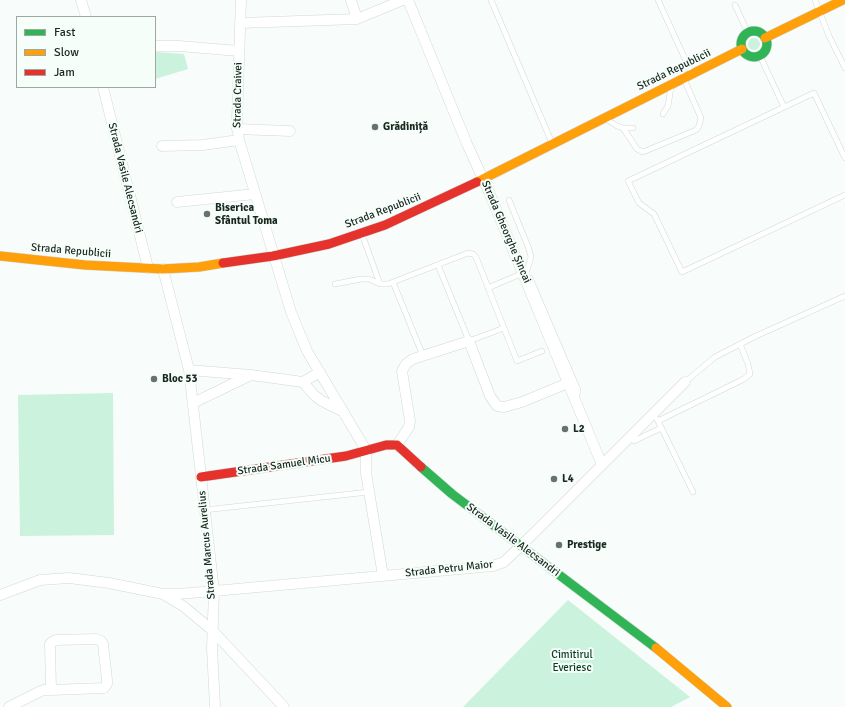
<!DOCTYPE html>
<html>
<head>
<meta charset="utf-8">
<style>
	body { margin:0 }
	#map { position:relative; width:845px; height:707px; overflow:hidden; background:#f8fcfa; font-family:Signika,sans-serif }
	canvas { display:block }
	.legend { position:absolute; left:16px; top:16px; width:140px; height:72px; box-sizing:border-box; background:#f6fef9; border:1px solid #9ea8a2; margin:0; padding:5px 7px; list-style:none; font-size:12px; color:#192720 }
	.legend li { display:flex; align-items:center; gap:8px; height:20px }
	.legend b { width:20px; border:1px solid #9ea8a2 }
</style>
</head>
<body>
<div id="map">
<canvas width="845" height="707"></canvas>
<ul class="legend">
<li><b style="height:5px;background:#30b455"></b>Fast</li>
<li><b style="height:5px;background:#ff9f0a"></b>Slow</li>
<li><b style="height:5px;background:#e5322d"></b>Jam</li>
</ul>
</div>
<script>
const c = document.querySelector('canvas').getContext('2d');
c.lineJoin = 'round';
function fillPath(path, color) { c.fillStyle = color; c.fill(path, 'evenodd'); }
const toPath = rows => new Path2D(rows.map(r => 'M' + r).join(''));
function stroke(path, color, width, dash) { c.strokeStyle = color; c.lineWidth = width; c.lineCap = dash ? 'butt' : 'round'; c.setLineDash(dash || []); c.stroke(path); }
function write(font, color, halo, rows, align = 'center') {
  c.font = font + ' Signika,sans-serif'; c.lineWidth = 4; c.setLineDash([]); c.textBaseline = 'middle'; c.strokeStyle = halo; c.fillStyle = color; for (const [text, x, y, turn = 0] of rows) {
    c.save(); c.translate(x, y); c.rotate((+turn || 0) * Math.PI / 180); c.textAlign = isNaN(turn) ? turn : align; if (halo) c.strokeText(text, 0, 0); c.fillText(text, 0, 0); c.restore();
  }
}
fillPath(toPath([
	'748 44a6 6 0 1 1 12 0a6 6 0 1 1-12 0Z',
	[155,52,184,54,188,69,155,79],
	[113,393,114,535,20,536,18,395],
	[568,600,690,697,671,707,463,707]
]), '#caf2dd');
const lane = toPath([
	[491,0,552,143],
	[658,0,691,72],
	[815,0,829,36,845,68],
	[735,5,748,33],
	[760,56,784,107],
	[663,114,668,106,671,87],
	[606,119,617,126,623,128,633,128],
	[623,128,637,149,643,152,696,130,699,126,701,118,684,79],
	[845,158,814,93,628,181,639,203,654,214,682,272,845,195],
	[509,200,529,249,531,257,525,277],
	[362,234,380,284],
	[438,265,469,341,504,328],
	[530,278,578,390,576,398],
	[393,282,423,356],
	[335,284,361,279,369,279,380,284,388,284,468,253,473,254,476,257,517,361,542,351],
	[488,288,523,273],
	[685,382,715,357,756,336,845,296],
	[657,419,693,492],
	[658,421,744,379,750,374,748,364,740,344],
	[634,441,661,428],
	[204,510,369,492]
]);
const street = toPath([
	[81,0,86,17],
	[241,0,237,121,239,140,291,312,307,351,366,450,366,473,383,576],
	[351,0,357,19],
	[408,0,467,144,489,192,602,465],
	[240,23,357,19,403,0],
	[155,46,179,46,239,51],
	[103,87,148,268],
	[237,129,290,131],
	[162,146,203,145,239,140],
	[177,202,255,194],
	[163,269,189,370,214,591,212,648,215,707],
	[189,370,251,375,303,382,320,372],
	[303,382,314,395,322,401,344,412],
	[193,403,251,375],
	[397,445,409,427,410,421,402,371,406,364,413,359,469,341,490,396,497,406,504,407,522,402,568,383],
	[163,594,178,594,214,591,493,566,504,562,531,536,685,382],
	[0,595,40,580,69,578,109,583,163,594,183,606,212,630,284,707],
	[9,707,43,690,51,690,104,688,107,684,107,680,103,644,101,641,96,639,56,640,52,642,50,644,51,690]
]);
const fast = toPath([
	'741 44a13 13 0 1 1 26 0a13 13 0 1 1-26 0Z',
	[421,467,452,494,656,648]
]);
const slow = toPath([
	[765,38,843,0],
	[477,182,742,49],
	[0,256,85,265,163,269,199,267,223,263],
	[656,648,727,707]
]);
const jam = toPath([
	[223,263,273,256,329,244,385,225,477,182],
	[201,477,346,456,386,445,397,445,421,467]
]);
stroke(lane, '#d0d9d4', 6);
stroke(street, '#d0d9d4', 11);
stroke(fast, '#d0d9d4', 10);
stroke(slow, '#d0d9d4', 10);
stroke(jam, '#d0d9d4', 10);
stroke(lane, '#fefffe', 5);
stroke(street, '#fefffe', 10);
stroke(fast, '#30b455', 9);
stroke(slow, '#ff9f0a', 9);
stroke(jam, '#e5322d', 9);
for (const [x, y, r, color] of [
	[375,127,4,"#67726c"],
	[207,214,4,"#67726c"],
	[154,379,4,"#67726c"],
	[565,429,4,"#67726c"],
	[554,479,4,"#67726c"],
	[559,545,4,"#67726c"]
]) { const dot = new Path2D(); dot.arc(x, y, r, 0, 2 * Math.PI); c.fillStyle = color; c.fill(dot); stroke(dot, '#f6fef9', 1.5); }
write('11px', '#192720', '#f6fef9', [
	["Strada Republicii",674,70,-26],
	["Strada Craivei",238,95,-89],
	["Strada Vasile Alecsandri",125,178,76],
	["Strada Republicii",383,211,-21],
	["Strada Gheorghe Șincai",506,232,67],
	["Strada Republicii",71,251,5],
	["Strada Samuel Micu",284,465,-8],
	["Strada Vasile Alecsandri",513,540,37],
	["Strada Marcus Aurelius",207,545,-95],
	["Strada Petru Maior",449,569,-6]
]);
write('bold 11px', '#192720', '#f6fef9', [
	["Grădiniță",383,127],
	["Biserica",215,208],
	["Sfântul Toma",215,221],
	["Bloc 53",162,379],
	["L2",573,429],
	["L4",562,479],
	["Prestige",567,545]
], 'left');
write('11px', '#093c28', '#f6fef9', [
	["Cimitirul",572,655],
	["Everiesc",572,668]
]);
</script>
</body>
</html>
